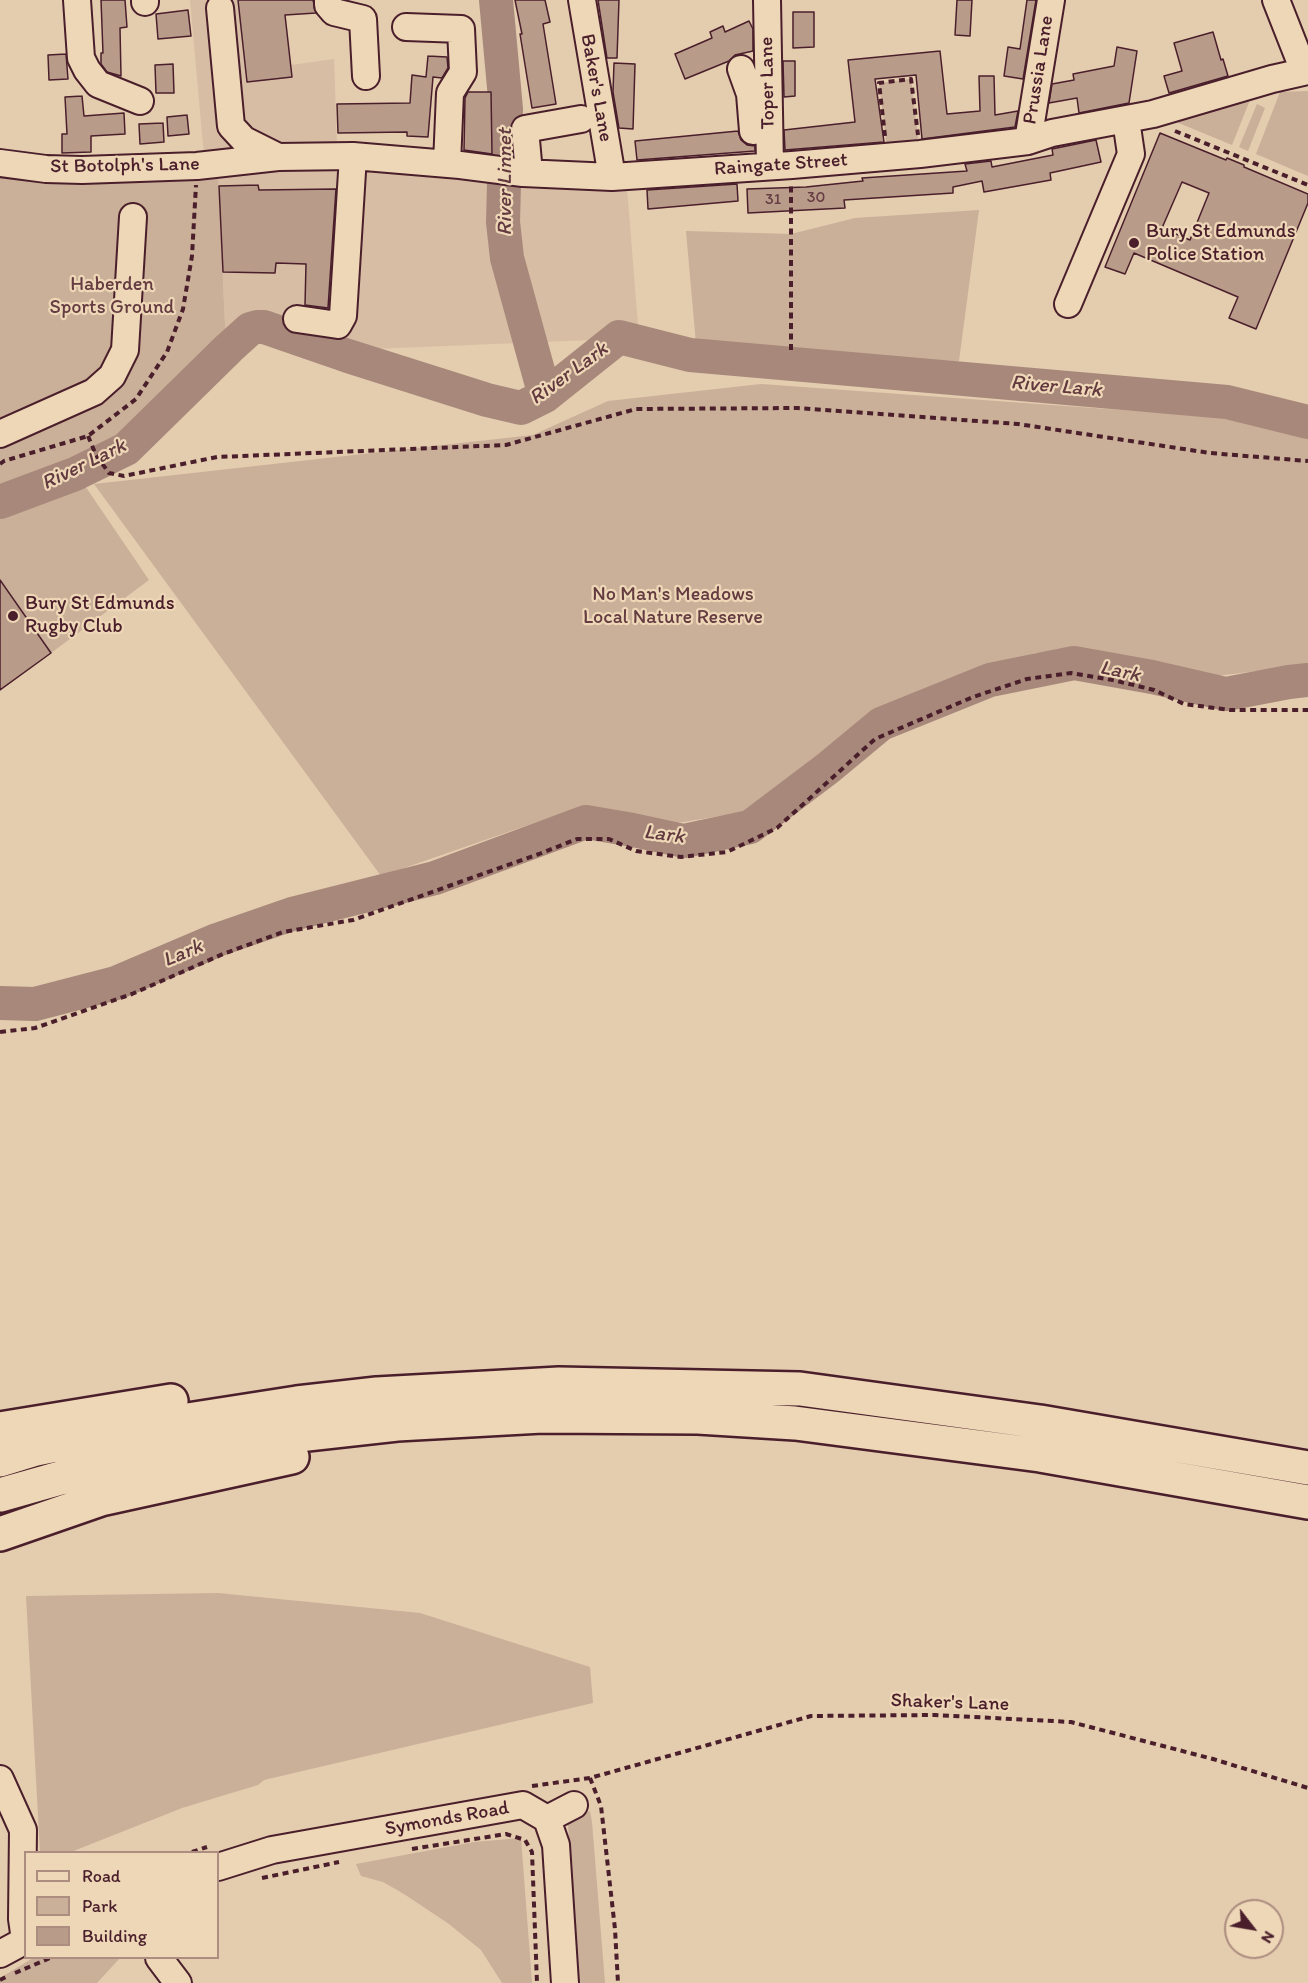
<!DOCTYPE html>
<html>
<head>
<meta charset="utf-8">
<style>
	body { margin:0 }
	#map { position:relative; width:1308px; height:1983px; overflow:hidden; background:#e4ccaf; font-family:Itim,sans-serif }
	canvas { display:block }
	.legend { position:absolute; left:24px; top:1851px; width:195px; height:108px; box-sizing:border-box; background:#eed7b7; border:2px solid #ac8d7f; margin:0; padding:8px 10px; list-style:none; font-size:18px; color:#4a1f2b }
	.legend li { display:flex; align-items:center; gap:12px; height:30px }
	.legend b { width:30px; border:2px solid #ac8d7f }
	.north { position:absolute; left:1224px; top:1899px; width:60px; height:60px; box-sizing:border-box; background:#eed7b7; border:2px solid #ac8d7f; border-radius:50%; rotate:121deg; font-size:16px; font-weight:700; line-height:24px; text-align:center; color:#4a1f2b }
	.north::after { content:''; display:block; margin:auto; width:21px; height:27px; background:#4a1f2b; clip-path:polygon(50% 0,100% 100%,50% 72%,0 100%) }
</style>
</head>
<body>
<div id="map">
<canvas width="1308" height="1983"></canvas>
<ul class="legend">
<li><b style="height:8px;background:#eed7b7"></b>Road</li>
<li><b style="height:16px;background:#caaf99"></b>Park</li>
<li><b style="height:16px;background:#b99b8a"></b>Building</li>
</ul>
<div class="north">N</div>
</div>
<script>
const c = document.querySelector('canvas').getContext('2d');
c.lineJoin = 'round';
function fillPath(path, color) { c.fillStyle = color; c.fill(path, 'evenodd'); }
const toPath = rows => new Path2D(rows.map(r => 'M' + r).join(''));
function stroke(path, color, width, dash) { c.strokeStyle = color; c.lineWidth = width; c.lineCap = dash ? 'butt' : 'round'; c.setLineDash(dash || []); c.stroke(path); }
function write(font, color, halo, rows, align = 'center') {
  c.font = font + ' Itim,sans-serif'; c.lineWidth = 4.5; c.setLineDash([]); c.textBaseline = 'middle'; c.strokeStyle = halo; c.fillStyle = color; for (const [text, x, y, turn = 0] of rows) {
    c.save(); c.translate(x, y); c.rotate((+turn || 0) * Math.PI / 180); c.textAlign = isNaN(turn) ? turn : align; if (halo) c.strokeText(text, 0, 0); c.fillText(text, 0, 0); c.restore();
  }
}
fillPath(toPath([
	[190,0,284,0,291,65,334,59,337,146,204,156],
	[372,168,509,186,627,188,639,338,348,350,259,321,248,325,226,347,218,172]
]), '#d7bda4');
fillPath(toPath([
	[911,79,920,154,888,157,879,83],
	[1308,91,1308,176,1256,154,1280,92],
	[1240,96,1250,100,1232,145,1169,119],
	[1257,104,1265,108,1248,151,1239,147],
	[0,168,218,174,226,347,118,445,0,494],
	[979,210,959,361,790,359,697,355,686,231,791,234,855,218],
	[761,384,1218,417,1308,437,1308,665,1199,678,1125,661,1035,653,878,716,757,810,677,823,583,806,381,876,94,484,533,435,608,401],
	[81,480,149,580,0,691,0,509],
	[218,1593,420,1613,590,1667,593,1703,264,1780,258,1785,182,1808,71,1852,40,1852,26,1596],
	[590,1811,592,1822,605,1983,578,1983,568,1824,580,1815],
	[521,1838,532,1983,502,1983,481,1950,449,1924,404,1894,383,1882,361,1876,356,1864,474,1842],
	[33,1958,120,1958,97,1983,0,1983,0,1978]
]), '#caaf99');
stroke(toPath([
	[496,0,506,109,503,222,507,258,545,396],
	[0,502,75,474,126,449,229,348,250,329,257,327,264,327,348,356,487,400,521,408,545,396,619,337,690,355,1227,402,1308,422],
	[0,1003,35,1004,116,983,217,940,292,914,435,878,586,822,633,830,684,841,750,827,828,768,881,724,990,680,1074,663,1152,677,1226,694,1289,682,1308,680]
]), '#a7887a', 34);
const building = toPath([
	[101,0,125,0,127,27,120,28,121,76,107,72,101,64,101,53,103,53,101,0],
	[238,0,313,0,316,13,285,15,292,77,247,82,238,0],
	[515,0,545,0,550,22,543,24,556,104,532,108,520,34,522,34,515,0],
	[598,0,619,0,617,58,607,58,598,0],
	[957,0,972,0,970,36,955,35,957,0],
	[1027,0,1036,0,1023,79,1004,76,1008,47,1020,49,1027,0],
	[188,10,191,36,158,39,156,14,188,10],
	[793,12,814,12,814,47,793,48,793,12],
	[749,21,753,29,753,51,735,55,729,61,685,79,675,54,712,38,710,32,723,26,725,32,749,21],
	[1213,32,1221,60,1223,59,1228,76,1169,93,1164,76,1182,71,1174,43,1213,32],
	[1117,47,1137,51,1129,103,1079,113,1077,98,1049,103,1052,84,1074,80,1073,74,1114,66,1117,47],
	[940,51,947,114,980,111,979,76,994,76,995,115,1018,111,1015,127,922,139,916,75,875,79,884,142,785,150,784,130,855,122,848,60,940,51],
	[66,54,68,79,49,80,48,55,66,54],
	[428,56,447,57,448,68,442,78,433,77,428,137,407,136,407,132,338,133,337,104,410,103,412,75,426,77,428,56],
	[783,61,795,61,795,96,784,97,783,61],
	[614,63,635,64,633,129,619,128,613,92,614,63],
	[173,64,174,93,156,93,155,65,173,64],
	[468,92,491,92,492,154,464,150,465,98,468,92],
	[82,96,84,116,124,113,125,134,91,136,91,152,62,153,62,134,67,134,65,97,82,96],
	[187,115,189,134,168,136,167,117,187,115],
	[163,123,164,142,140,144,139,124,163,123],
	[738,131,741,140,747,145,755,146,755,151,637,160,635,141,738,131],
	[1160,133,1226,160,1227,158,1244,165,1244,167,1308,194,1308,203,1256,329,1229,318,1238,297,1134,253,1125,274,1105,267,1160,133],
	[1182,182,1209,193,1190,240,1162,228,1182,182],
	[1096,140,1101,162,1050,173,1051,180,984,192,982,181,953,187,953,193,844,200,845,208,748,213,747,189,806,187,863,181,862,178,967,171,965,164,991,161,992,167,1053,155,1052,149,1096,140],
	[737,184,738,201,648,209,647,190,737,184],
	[258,185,259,190,336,189,328,308,305,305,306,264,276,263,275,273,223,272,219,186,258,185],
	[0,580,51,653,0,690,0,580]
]);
fillPath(building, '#b99b8a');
stroke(building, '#4a1f2b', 1.5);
const minor = toPath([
	[77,0,81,58,87,70,98,84,140,101],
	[145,0,145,2],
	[328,0,328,5,334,12,363,19,366,76],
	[582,0,612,177],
	[767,0,770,166],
	[1276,0,1304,71],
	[220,8,231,126,244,140,278,157],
	[406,27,461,29,463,72,450,93,447,164],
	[741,69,750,94,753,131],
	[1028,141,1051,0],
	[0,163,46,169,82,170,197,166,278,157,353,156,460,165,523,173,612,177,792,165,920,154,1028,141,1052,133,1153,114,1272,79,1308,71],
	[529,173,525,129,581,119],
	[1068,304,1131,154,1126,120],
	[297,319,338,325,343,316,353,156],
	[0,434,94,392,112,376,125,350,133,217],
	[0,1779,23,1830,22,1919,25,1940],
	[547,1819,574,1805],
	[218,1867,272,1850,523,1805,547,1819,556,1845,565,1983],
	[0,1954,26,1940],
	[159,1958,178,1983]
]);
const highway = toPath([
	[0,1429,171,1401],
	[0,1460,36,1449,143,1427,297,1403,377,1394,559,1384,800,1389,1040,1422,1308,1468],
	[0,1495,92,1469,289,1436,397,1424,542,1416,698,1417,795,1423,1040,1455,1308,1502],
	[0,1534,101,1499,292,1457]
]);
stroke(minor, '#4a1f2b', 30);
stroke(highway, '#4a1f2b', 38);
stroke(toPath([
	[1175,131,1308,185],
	[885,136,879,83,911,79,918,135],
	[791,350,791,186],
	[88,436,96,455,109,473,124,476,217,457,506,445,636,409,798,408,1018,424,1210,453,1308,461],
	[0,464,4,461,88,436,136,399,167,352,183,309,192,256,196,185],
	[0,1032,35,1028,132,994,223,954,283,932,353,920,539,854,577,839,609,839,636,851,681,857,727,852,777,828,875,739,973,697,1027,679,1071,673,1113,680,1154,690,1184,704,1230,710,1308,710],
	[590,1778,601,1806,615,1929,618,1983],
	[532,1786,590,1778,811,1716,935,1715,1071,1722,1213,1759,1308,1788],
	[412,1849,506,1834,525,1840,532,1852,537,1983],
	[192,1852,207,1847],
	[262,1878,339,1862],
	[15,1973,50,1958],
	[0,1980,8,1976]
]), '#4a1f2b', 4, [6, 4.5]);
stroke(minor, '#eed7b7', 26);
stroke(highway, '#eed7b7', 33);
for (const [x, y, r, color] of [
	[1134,243,6,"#4a1f2b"],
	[13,616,6,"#4a1f2b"]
]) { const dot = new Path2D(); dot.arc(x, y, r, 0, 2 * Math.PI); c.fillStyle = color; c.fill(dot); stroke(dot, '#eed7b7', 2); }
write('16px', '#663e43', null, [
	["30",816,198],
	["31",773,200]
]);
write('20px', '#4a1f2b', '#eed7b7', [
	["Prussia Lane",1039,70,-81],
	["Toper Lane",768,83,-91],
	["Baker's Lane",596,88,80],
	["Raingate Street",781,165,-4],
	["St Botolph's Lane",125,166,-1],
	["Shaker's Lane",950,1703,2],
	["Symonds Road",447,1819,-10]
]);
write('20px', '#4a1f2b', '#eed7b7', [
	["Bury St Edmunds",1146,232],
	["Police Station",1146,255],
	["Bury St Edmunds",25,604],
	["Rugby Club",25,627]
], 'left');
write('20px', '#643c41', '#eed7b7', [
	["Haberden",112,285],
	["Sports Ground",112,308],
	["No Man's Meadows",673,595],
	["Local Nature Reserve",673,618]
]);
write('italic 21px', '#61393f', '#eed7b7', [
	["River Linnet",506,182,-90],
	["River Lark",569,374,-36],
	["River Lark",1056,387,5],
	["River Lark",84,465,-26],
	["Lark",1120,672,12],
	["Lark",664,835,7],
	["Lark",183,954,-23]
]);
</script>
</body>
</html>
